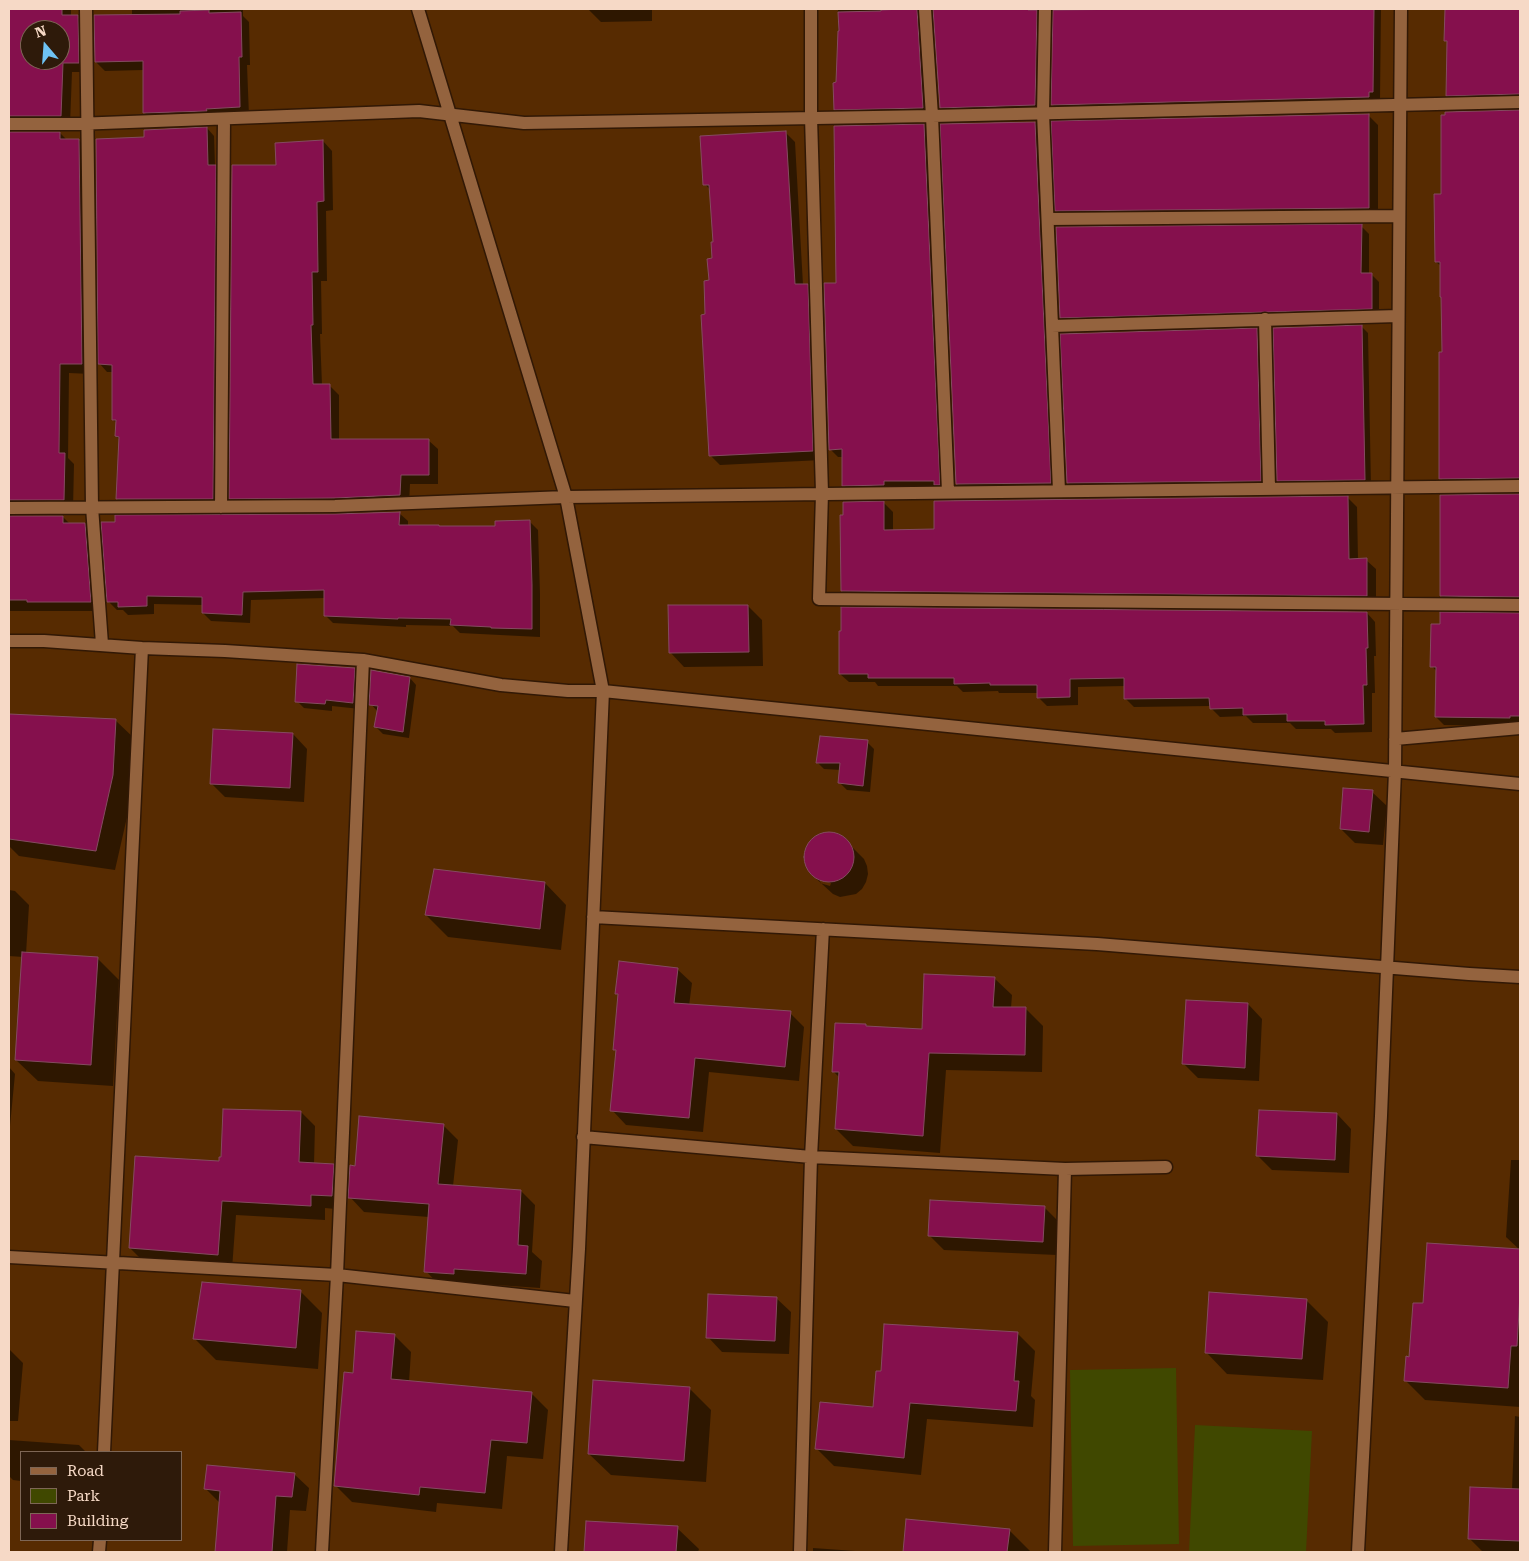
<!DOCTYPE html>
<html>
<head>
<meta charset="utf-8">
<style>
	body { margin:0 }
	#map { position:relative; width:1529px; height:1561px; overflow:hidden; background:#572b01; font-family:"Roboto Serif",serif }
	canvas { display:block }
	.frame { position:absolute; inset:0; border:10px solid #f6d9c6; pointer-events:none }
	.legend { position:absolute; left:20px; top:1451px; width:162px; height:90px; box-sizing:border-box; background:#2e1a0a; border:1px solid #7e6655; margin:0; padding:6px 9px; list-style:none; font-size:15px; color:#f6d9c6 }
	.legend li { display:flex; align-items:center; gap:10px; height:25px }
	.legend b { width:25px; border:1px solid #7e6655 }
	.north { position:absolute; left:20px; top:20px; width:50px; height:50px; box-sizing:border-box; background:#2e1a0a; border:1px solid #7e6655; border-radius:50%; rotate:342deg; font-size:14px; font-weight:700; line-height:20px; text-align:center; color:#f6d9c6 }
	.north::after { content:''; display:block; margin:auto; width:18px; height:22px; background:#6ec2f3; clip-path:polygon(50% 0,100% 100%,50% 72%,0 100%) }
</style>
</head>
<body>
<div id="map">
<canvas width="1529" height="1561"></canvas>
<div class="frame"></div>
<ul class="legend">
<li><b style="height:6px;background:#94633e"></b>Road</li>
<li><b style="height:14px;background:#404800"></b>Park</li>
<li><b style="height:14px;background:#85104d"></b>Building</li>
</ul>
<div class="north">N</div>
</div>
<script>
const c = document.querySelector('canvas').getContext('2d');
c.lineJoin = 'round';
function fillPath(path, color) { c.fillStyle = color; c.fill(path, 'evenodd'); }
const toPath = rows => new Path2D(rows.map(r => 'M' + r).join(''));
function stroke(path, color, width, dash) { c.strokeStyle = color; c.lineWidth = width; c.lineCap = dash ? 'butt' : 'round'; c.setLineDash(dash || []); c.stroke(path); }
fillPath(toPath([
	[1176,1368,1179,1544,1073,1546,1070,1370],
	[1195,1425,1312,1431,1306,1552,1189,1552]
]), '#404800');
fillPath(toPath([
	[9,9,71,9,71,17,77,17,87,27,88,72,72,72,70,125,12,129,11,133,60,133,67,140,79,140,89,150,91,374,69,373,68,458,74,464,73,509,12,513,11,517,63,517,70,524,84,524,94,534,100,611,9,611],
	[30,30,60,30,60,60,30,60],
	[132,9,243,9,243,16,249,22,250,65,247,65,249,116,153,122,145,113,144,70,105,71,96,62,132,16],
	[588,9,652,9,652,21,601,22],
	[838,9,930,9,930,115,842,116,835,109,839,64],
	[934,9,1038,9,1038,13,1044,19,1042,112,948,114,941,107],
	[1145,9,1182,9,1182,11,1230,9,1381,9,1380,99,1060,112,1053,105,1145,11],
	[1446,9,1520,9,1520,102,1455,104,1447,95,1448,43,1445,40],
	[1520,111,1520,486,1449,487,1441,478,1443,353,1441,266,1436,262,1442,195,1447,113],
	[1368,115,1378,125,1378,217,1066,220,1056,210],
	[1035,123,1042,130,1057,490,964,491,957,484],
	[924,126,932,134,947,492,852,493,844,485,843,457,838,457,830,449,837,284],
	[207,128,214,136,215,166,223,174,220,506,125,507,117,499,120,440,116,436,117,423,113,420,113,372,107,372,100,364,145,139],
	[785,132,795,142,803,285,807,285,817,295,822,460,720,465,710,455,707,316,715,243,711,191,705,184],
	[323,141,332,151,333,210,326,211,327,281,321,281,322,334,320,334,322,385,329,385,339,395,339,440,428,440,438,449,438,484,410,484,409,504,240,508,230,498,277,166],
	[1361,226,1369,234,1369,274,1371,274,1379,282,1379,316,1069,325,1061,317],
	[1361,326,1368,333,1371,486,1285,487,1278,480],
	[1257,329,1264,336,1267,487,1075,490,1068,483],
	[1520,495,1520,605,1449,604,1441,596,1441,496],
	[1347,497,1357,507,1358,560,1366,560,1376,569,1376,605,851,600,842,591,884,503,893,512,893,531,935,530],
	[399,513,408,521,408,526,496,527,530,522,538,530,540,594,540,637,460,633,453,626,406,625,406,627,333,623,325,615,325,598,251,600,250,623,211,621,203,613,203,605,154,604,154,614,128,615,123,610,117,610,108,601,335,515],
	[748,606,762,620,763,666,684,667,670,652],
	[1367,613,1375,622,1376,656,1374,656,1375,693,1372,693,1372,732,1335,733,1331,729,1296,729,1290,723,1253,723,1246,716,1220,717,1211,708,1211,706,1134,707,1125,698,1125,686,1078,687,1078,705,1047,706,1039,698,1039,693,999,693,998,691,963,692,957,686,878,686,875,682,849,682,840,674],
	[1441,614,1520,614,1520,726,1444,725,1436,717,1437,672,1432,666,1441,625],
	[354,669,361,676,360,709,332,706,332,711,304,708,297,701],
	[410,678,416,685,409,738,383,734,376,727,378,712,371,704],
	[9,716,115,720,135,739,132,795,115,870,19,856,9,846],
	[293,734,307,749,304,802,225,797,211,783],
	[867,742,874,749,870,792,847,790,840,783,841,770,824,769,817,762],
	[1372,792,1387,806,1383,845,1355,843,1341,829],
	[828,833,836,834,843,838,864,859,867,866,868,874,866,882,862,889,856,894,840,897,833,894,811,874,805,860,805,852,808,845,813,839],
	[820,880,831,883,830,886,820,883],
	[545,883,566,905,561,950,448,937,426,915],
	[9,890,15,891,29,905,26,954,97,958,119,980,113,1086,38,1081,16,1060,23,957,9,956],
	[677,969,692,983,689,1006,790,1013,804,1027,799,1081,709,1072,703,1132,626,1125,612,1110,617,1052,614,1049,619,996,617,994],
	[994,978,1012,995,1011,1008,1025,1008,1043,1026,1042,1072,946,1070,940,1153,853,1146,836,1129,840,1078,833,1071,866,1025,868,1027,923,1030],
	[1248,1004,1262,1019,1259,1081,1198,1078,1184,1064],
	[9,1067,15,1074,10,1126,9,1126],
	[301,1112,315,1126,314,1164,333,1166,347,1180,346,1210,325,1208,325,1220,236,1215,232,1269,144,1262,130,1248,220,1162],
	[1337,1114,1351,1129,1349,1173,1272,1170,1258,1156],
	[443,1125,458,1140,453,1186,521,1191,535,1205,532,1252,542,1261,540,1288,468,1283,440,1286,426,1271,429,1217,364,1212,350,1197],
	[1511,1160,1520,1160,1520,1407,1425,1400,1405,1380,1411,1358,1520,1250,1506,1237],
	[1045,1208,1059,1222,1057,1255,944,1250,929,1235],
	[300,1291,322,1313,318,1369,216,1360,195,1339],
	[776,1298,791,1312,789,1354,722,1352,708,1337],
	[1306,1300,1328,1322,1323,1380,1227,1374,1206,1352],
	[1018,1334,1035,1351,1031,1396,1035,1400,1033,1427,927,1419,921,1475,834,1466,817,1449,874,1409],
	[395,1336,411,1352,409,1382,531,1393,548,1410,543,1459,507,1456,502,1509,437,1503,436,1512,352,1502,335,1485],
	[9,1349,23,1363,18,1421,9,1421],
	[689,1388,711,1410,706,1482,611,1475,589,1454],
	[1515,1416,1520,1417,1520,1552,1483,1552,1469,1538,1512,1490],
	[9,1440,79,1445,86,1452,21,1452,21,1481,13,1480,9,1476],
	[294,1474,309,1488,306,1511,290,1510,287,1552,213,1552,217,1552,221,1504,206,1489],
	[907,1521,1009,1530,1031,1552,904,1552],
	[587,1522,677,1528,699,1549,698,1552,586,1552],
	[813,1548,869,1552,813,1552]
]), '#0007');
const building = toPath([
	[9,9,62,9,62,15,78,15,79,63,63,63,61,116,9,116,9,9],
	[30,30,60,30,60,60,30,60,30,30],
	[903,9,917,9,923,108,834,110,833,83,836,82,838,31,839,31,838,12,881,11,881,10,903,9],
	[933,9,1027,9,1028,10,1037,10,1035,105,940,108,933,9],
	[1144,9,1374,9,1373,92,1369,92,1369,97,1051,105,1053,10,1144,9],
	[1445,9,1520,9,1520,94,1446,96,1447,41,1444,41,1445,9],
	[209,10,209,13,241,12,242,57,239,57,240,107,206,109,207,111,143,113,143,61,95,62,94,15,180,14,180,11,209,10],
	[1520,110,1520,478,1439,479,1439,352,1442,352,1441,297,1440,297,1440,262,1435,262,1434,194,1441,194,1441,115,1445,115,1445,112,1520,110],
	[1369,114,1369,208,1055,211,1051,121,1369,114],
	[1035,122,1051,483,956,484,940,124,1035,122],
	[924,124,940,485,934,485,934,481,884,481,884,485,842,486,842,449,829,450,824,283,836,283,834,126,924,124],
	[207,127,208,165,216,165,213,499,116,499,119,437,115,436,116,420,112,420,112,365,98,364,96,139,144,137,144,130,207,127],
	[786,131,795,284,808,284,813,451,709,456,701,315,705,314,704,281,709,280,707,259,712,258,711,242,713,242,709,185,703,185,700,136,786,131],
	[9,132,60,132,60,139,79,139,82,364,60,364,59,453,65,453,64,500,9,500,9,132],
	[323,140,324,201,317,202,318,272,312,272,313,325,311,325,313,384,330,384,331,439,429,439,429,475,401,475,400,495,335,498,229,499,232,165,276,165,275,143,323,140],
	[1362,224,1361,273,1372,273,1372,309,1060,318,1056,227,1362,224],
	[1362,325,1365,480,1277,481,1273,328,1362,325],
	[1257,328,1261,481,1067,483,1060,334,1257,328],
	[1520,494,1520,597,1440,596,1440,495,1520,494],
	[1348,496,1349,559,1367,558,1367,596,841,591,840,515,843,515,843,502,884,501,884,530,934,529,934,501,1348,496],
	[400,512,399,525,439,525,439,526,495,526,495,521,530,520,532,585,532,629,491,628,491,627,450,625,451,619,398,618,398,619,324,616,324,590,243,592,242,615,202,613,202,597,147,596,147,606,118,607,118,602,107,602,101,522,115,522,115,515,335,514,400,512],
	[9,516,63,516,63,523,85,523,91,602,27,602,27,600,9,600,9,516],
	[668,605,748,605,749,652,669,653,668,605],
	[841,607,1367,612,1368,648,1366,648,1367,685,1363,685,1364,724,1325,725,1325,721,1287,721,1287,714,1243,715,1243,708,1210,709,1209,698,1124,699,1124,678,1070,679,1070,697,1037,698,1037,685,990,685,990,683,954,684,954,678,868,678,868,674,839,674,839,631,841,631,841,607],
	[1440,612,1520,613,1520,716,1510,716,1510,718,1435,717,1436,667,1430,667,1431,624,1440,624,1440,612],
	[297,664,355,668,353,703,326,700,325,704,295,702,297,664],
	[371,670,410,677,403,732,374,727,378,706,369,705,371,670],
	[9,714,116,719,113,775,96,851,9,839,9,714],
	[213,729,293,733,290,788,210,784,213,729],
	[820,736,868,740,863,786,838,783,840,763,816,763,820,736],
	[1343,788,1373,790,1369,832,1340,829,1343,788],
	'804 857a25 25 0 1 1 50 0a25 25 0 1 1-50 0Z',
	[434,869,545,882,540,929,425,915,434,869],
	[22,952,98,957,91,1065,15,1060,22,952],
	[619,961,678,968,674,1003,791,1011,785,1067,695,1058,689,1118,610,1111,616,1050,613,1050,618,994,615,994,619,961],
	[924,974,995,977,993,1007,1026,1007,1025,1055,929,1053,923,1136,835,1129,839,1072,832,1072,835,1023,866,1024,866,1026,922,1029,924,974],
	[1186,1000,1248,1003,1245,1068,1182,1064,1186,1000],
	[223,1109,301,1111,299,1162,334,1164,332,1196,311,1195,311,1206,222,1201,218,1255,129,1248,135,1156,219,1161,219,1157,221,1157,223,1109],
	[1259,1110,1337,1113,1335,1160,1256,1156,1259,1110],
	[359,1116,444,1124,438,1184,521,1190,518,1245,528,1246,526,1274,454,1269,454,1274,424,1272,429,1204,348,1198,350,1165,355,1166,359,1116],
	[930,1200,1045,1206,1043,1242,928,1236,930,1200],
	[1427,1243,1520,1249,1520,1294,1517,1346,1511,1346,1508,1388,1404,1381,1406,1356,1409,1357,1413,1303,1423,1303,1427,1243],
	[202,1282,301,1290,296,1348,193,1339,202,1282],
	[1209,1292,1307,1299,1302,1359,1205,1353,1209,1292],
	[708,1294,777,1297,775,1341,706,1338,708,1294],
	[884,1324,1018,1332,1014,1381,1019,1381,1016,1411,910,1403,904,1458,815,1449,820,1402,873,1407,876,1371,881,1371,884,1324],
	[356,1331,395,1334,391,1379,532,1392,527,1443,491,1440,485,1493,420,1487,419,1495,334,1486,344,1372,353,1373,356,1331],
	[593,1380,690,1387,684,1461,588,1454,593,1380],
	[207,1465,295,1473,292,1497,276,1496,272,1552,215,1552,220,1491,204,1489,207,1465],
	[1470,1487,1520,1489,1520,1541,1468,1539,1470,1487],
	[906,1519,1010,1529,1007,1552,903,1552,906,1519],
	[586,1521,678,1526,676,1552,584,1552,586,1521]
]);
fillPath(building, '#85104d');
stroke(building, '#844b60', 1);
const minor = toPath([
	[86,9,92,507,102,644],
	[418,9,566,497,603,691,579,1249,561,1552],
	[811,9,811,117,822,493,819,599,1520,605],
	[925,9,932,116,948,492],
	[1045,9,1043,113,1059,491],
	[9,124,76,124,419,111,524,123,932,116,1520,102],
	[1048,219,1399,216],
	[1265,319,1269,488],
	[1052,326,1398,316],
	[221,507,224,119],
	[9,508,335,506,566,497,1520,486],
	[9,641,44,641,142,648,225,651,363,660,501,685,568,691,603,691,1520,784],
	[1395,739,1520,728],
	[593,917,1097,944,1469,974,1520,977],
	[583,1137,811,1157,1065,1169,1166,1167],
	[9,1257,337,1275,575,1301],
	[104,1452,142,648],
	[99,1552,100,1540],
	[322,1552,337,1275,363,660],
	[800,1552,811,1157,823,929],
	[1055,1552,1065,1169],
	[1358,1552,1381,1116,1395,771,1401,9]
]);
stroke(minor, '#311805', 15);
stroke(minor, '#94633e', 12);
</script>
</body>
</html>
